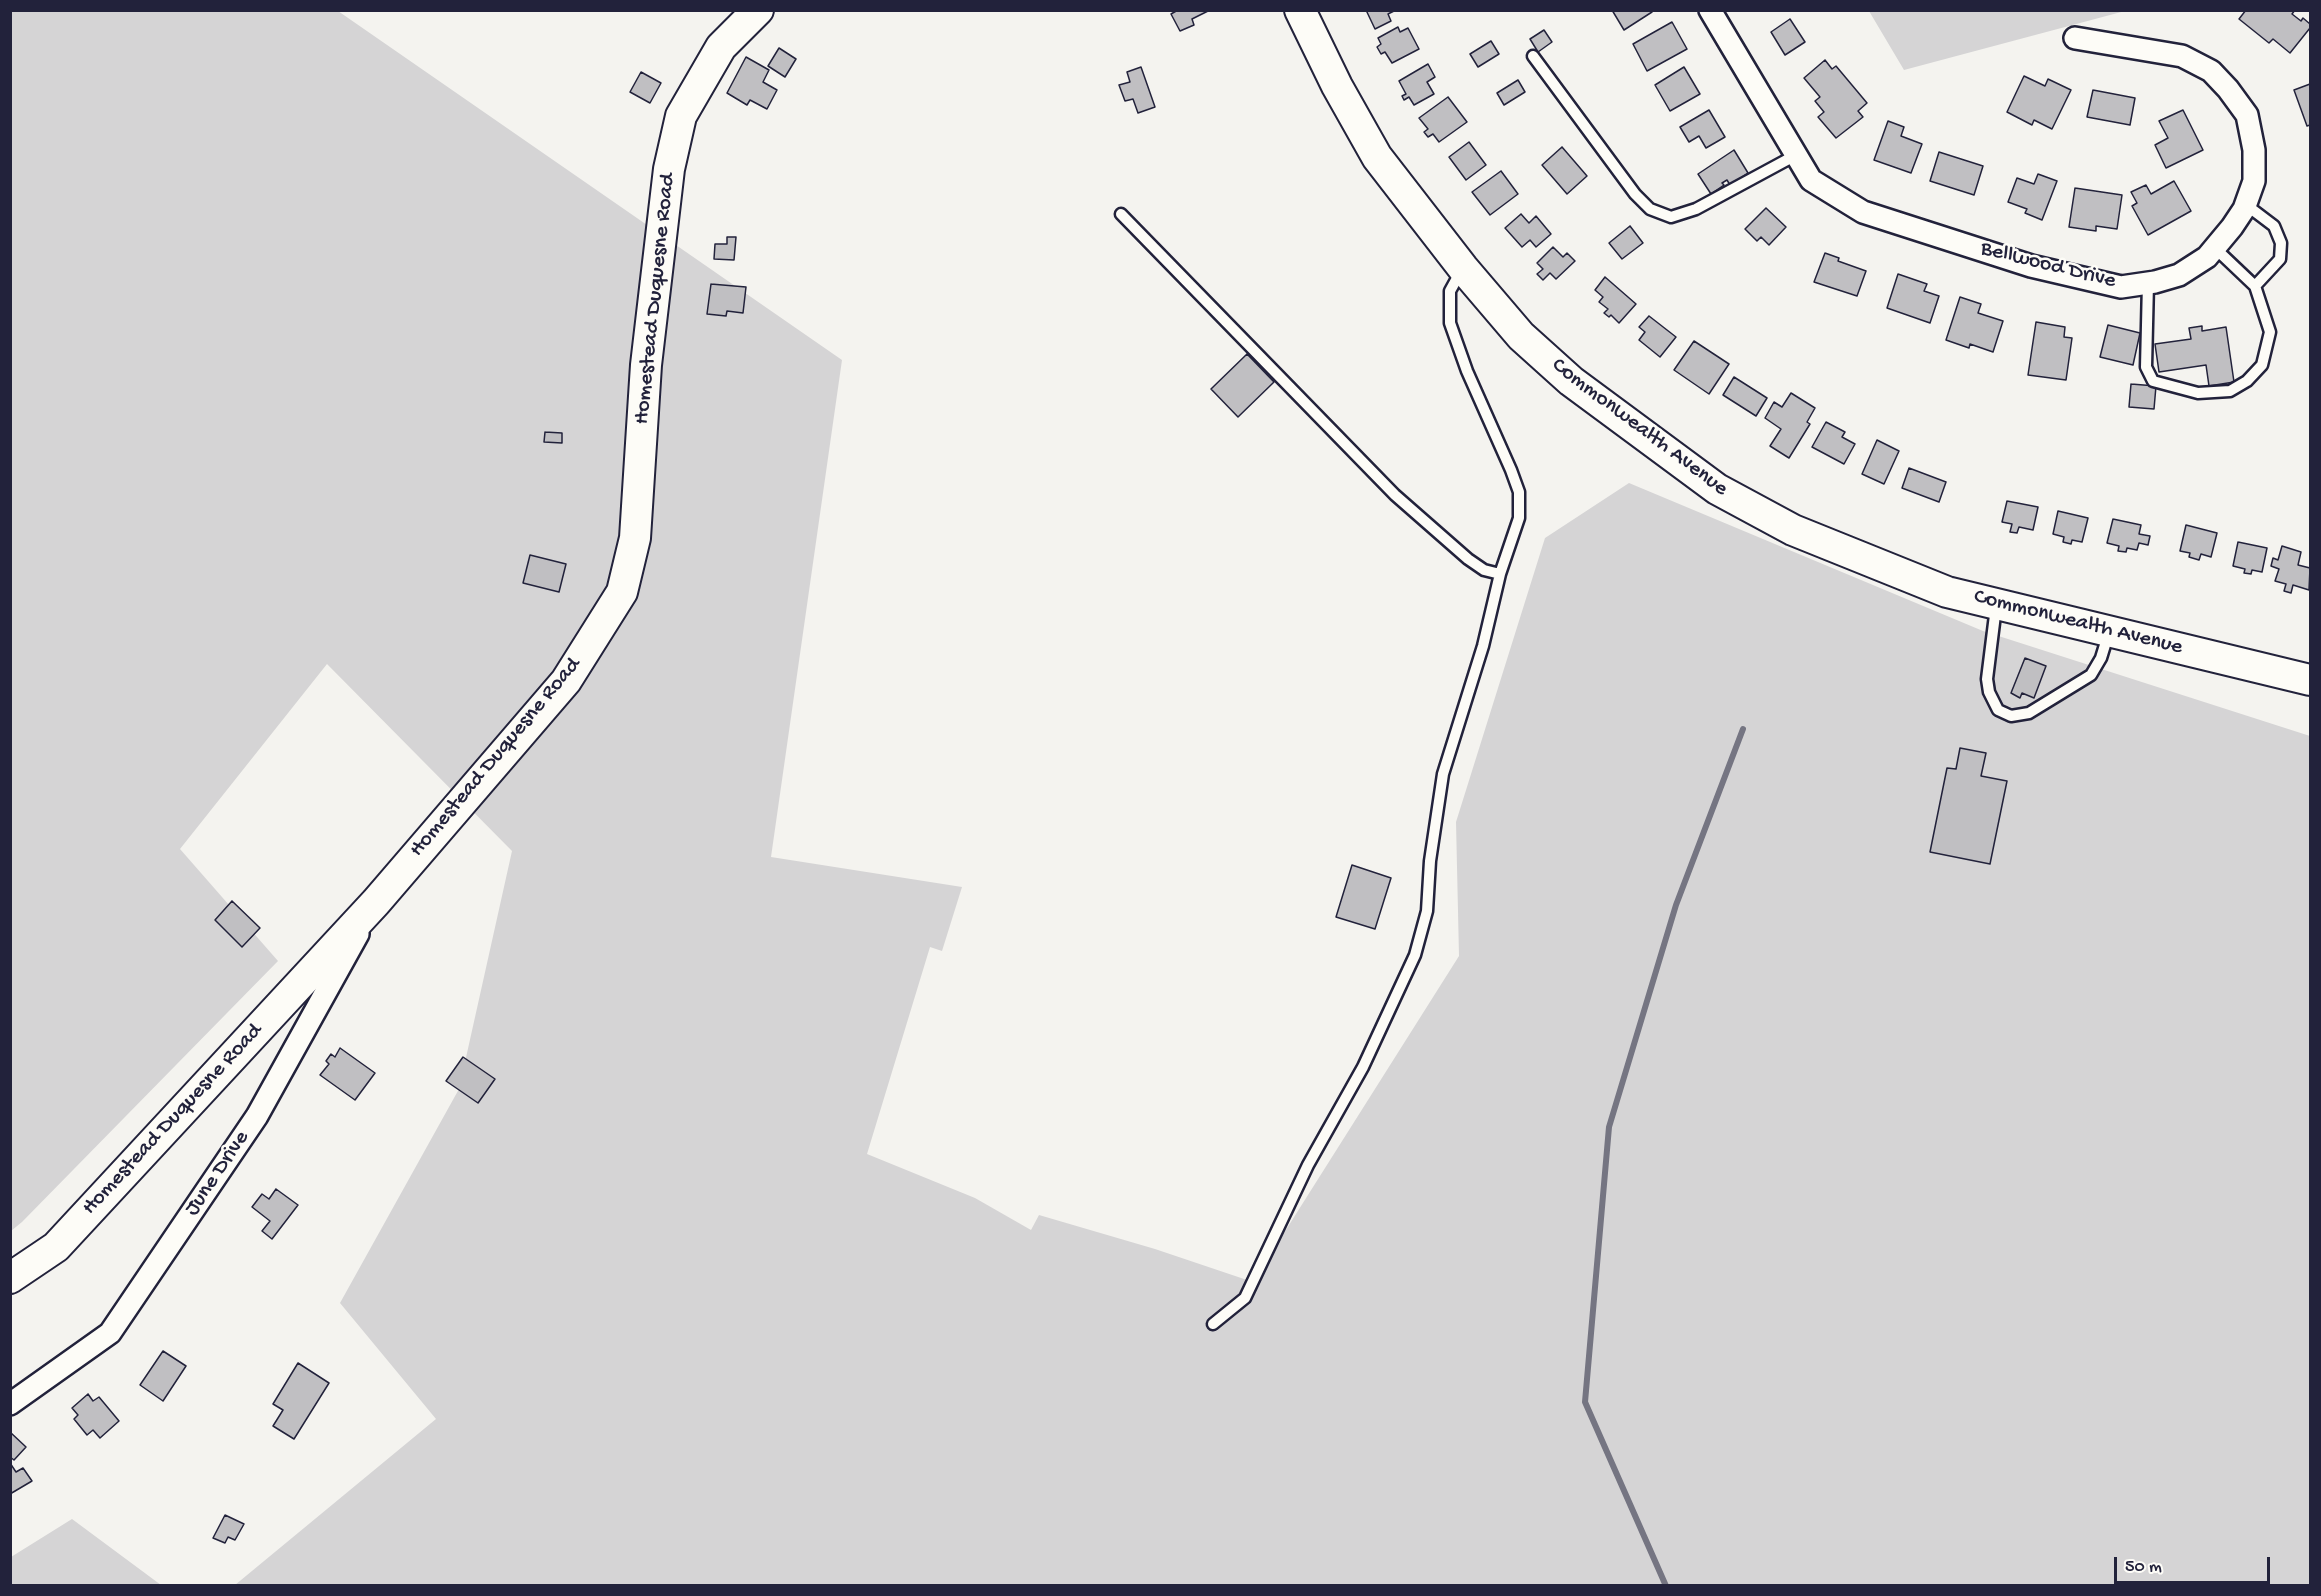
<!DOCTYPE html>
<html>
<head>
<meta charset="utf-8">
<style>
	body { margin:0 }
	#map { position:relative; width:2321px; height:1596px; overflow:hidden; background:#f4f3ef; font-family:"Gochi Hand",sans-serif }
	canvas { display:block }
	.frame { position:absolute; inset:0; border:12px solid #22223b; pointer-events:none }
	.scale { position:absolute; left:2114px; top:1557px; width:156px; height:27px; box-sizing:border-box; border:3px solid #22223b; border-top:0; padding-left:8px; font-size:18px; line-height:21px; white-space:nowrap; color:#22223b; -webkit-text-stroke:4px #fdfcf7; paint-order:stroke }
</style>
</head>
<body>
<div id="map">
<canvas width="2321" height="1596"></canvas>
<div class="frame"></div>
<div class="scale">50 m</div>
</div>
<script>
const c = document.querySelector('canvas').getContext('2d');
c.lineJoin = 'round';
function fillPath(path, color) { c.fillStyle = color; c.fill(path, 'evenodd'); }
const toPath = rows => new Path2D(rows.map(r => 'M' + r).join(''));
function stroke(path, color, width, dash) { c.strokeStyle = color; c.lineWidth = width; c.lineCap = dash ? 'butt' : 'round'; c.setLineDash(dash || []); c.stroke(path); }
function write(font, color, halo, rows, align = 'center') {
  c.font = font + ' "Gochi Hand",sans-serif'; c.lineWidth = 5; c.setLineDash([]); c.textBaseline = 'middle'; c.strokeStyle = halo; c.fillStyle = color; for (const [text, x, y, turn = 0] of rows) {
    c.save(); c.translate(x, y); c.rotate((+turn || 0) * Math.PI / 180); c.textAlign = isNaN(turn) ? turn : align; if (halo) c.strokeText(text, 0, 0); c.fillText(text, 0, 0); c.restore();
  }
}
fillPath(toPath([
	[11,11,338,11,842,360,771,857,962,887,942,951,930,947,867,1154,975,1198,1031,1230,1039,1215,1155,1249,1253,1282,1459,956,1456,822,1545,538,1629,483,1983,631,2310,736,2310,1585,235,1585,436,1419,340,1303,459,1089,512,851,327,664,180,849,278,961,22,1222,11,1231],
	[1869,11,2125,11,1904,70],
	[72,1519,161,1585,11,1585,11,1557]
]), '#d5d4d5');
stroke(toPath([
	[1666,1586,1585,1402,1609,1127,1676,905,1743,729]
]), '#757582', 6);
const building = toPath([
	[1178,10,1210,10,1192,19,1194,25,1180,31,1171,14,1178,10],
	[1366,10,1394,10,1394,11,1388,14,1391,21,1375,29,1366,10],
	[1612,10,1651,10,1652,12,1624,30,1612,10],
	[2246,10,2295,10,2292,14,2301,21,2303,18,2310,24,2310,28,2290,53,2273,39,2269,43,2239,19,2246,10],
	[1790,19,1805,42,1785,55,1771,32,1790,19],
	[1672,22,1687,49,1647,71,1633,44,1672,22],
	[1398,27,1400,32,1408,28,1419,49,1392,63,1385,52,1381,54,1377,47,1381,44,1378,38,1398,27],
	[1544,30,1552,42,1538,52,1530,39,1544,30],
	[1491,41,1499,54,1478,67,1470,54,1491,41],
	[779,48,796,59,785,77,768,66,779,48],
	[746,57,769,70,763,82,777,90,767,109,750,100,747,105,727,93,746,57],
	[1825,60,1832,69,1836,66,1867,103,1858,111,1863,117,1836,138,1818,117,1824,112,1815,101,1820,97,1804,78,1825,60],
	[1428,64,1435,77,1427,82,1434,94,1414,105,1409,97,1404,100,1402,96,1406,94,1399,81,1428,64],
	[1141,67,1155,107,1138,113,1133,99,1125,101,1119,85,1130,82,1127,72,1141,67],
	[1684,67,1700,94,1670,111,1655,85,1684,67],
	[641,72,661,83,650,103,630,92,641,72],
	[2024,76,2045,86,2048,79,2071,90,2052,129,2034,120,2032,125,2007,112,2024,76],
	[1518,80,1525,92,1504,105,1497,93,1518,80],
	[2310,84,2310,125,2307,126,2294,90,2310,84],
	[2093,90,2135,98,2130,125,2087,117,2093,90],
	[1448,97,1467,122,1439,142,1433,134,1428,137,1424,132,1428,129,1419,118,1448,97],
	[1709,110,1725,137,1706,148,1699,136,1689,142,1680,127,1709,110],
	[2183,110,2203,150,2166,168,2155,145,2168,138,2159,121,2183,110],
	[1888,121,1904,127,1901,136,1922,144,1911,173,1874,160,1888,121],
	[1469,142,1486,165,1466,180,1449,157,1469,142],
	[1562,147,1587,176,1567,194,1542,165,1562,147],
	[1734,150,1748,173,1730,185,1727,180,1722,183,1724,185,1711,194,1698,174,1734,150],
	[1939,152,1983,166,1974,195,1930,181,1939,152],
	[1501,171,1518,194,1490,215,1472,192,1501,171],
	[2038,174,2057,181,2042,220,2025,213,2027,209,2008,202,2017,178,2034,184,2038,174],
	[2174,181,2191,211,2148,235,2132,206,2137,203,2131,192,2146,185,2151,194,2174,181],
	[2075,188,2122,195,2117,229,2096,226,2096,231,2069,227,2075,188],
	[1766,208,1786,227,1769,245,1761,237,1757,241,1745,229,1766,208],
	[1521,214,1529,223,1536,216,1551,234,1536,247,1530,240,1522,247,1505,228,1521,214],
	[1630,226,1643,243,1622,259,1609,243,1630,226],
	[727,237,736,237,734,260,714,259,715,244,727,244,727,237],
	[1553,247,1563,257,1567,253,1575,261,1556,279,1550,273,1543,280,1537,274,1543,269,1537,263,1553,247],
	[1825,253,1839,258,1838,261,1866,271,1857,296,1814,282,1825,253],
	[1898,274,1927,284,1924,291,1939,296,1930,323,1887,308,1898,274],
	[1605,277,1636,304,1619,323,1611,315,1609,317,1604,313,1608,309,1599,302,1603,297,1595,290,1605,277],
	[711,284,746,287,743,313,727,311,726,316,707,314,711,284],
	[1960,297,1981,304,1978,313,2003,321,1993,352,1970,344,1969,348,1946,340,1960,297],
	[1649,316,1676,337,1660,357,1639,340,1645,332,1639,327,1649,316],
	[2036,322,2065,327,2064,337,2072,338,2066,380,2028,375,2036,322],
	[2108,325,2140,333,2133,365,2100,357,2108,325],
	[2202,326,2202,331,2226,327,2234,382,2209,386,2206,365,2159,372,2155,344,2191,339,2189,328,2202,326],
	[1694,341,1729,364,1709,394,1674,370,1694,341],
	[1247,354,1274,382,1238,417,1211,389,1247,354],
	[1734,377,1767,398,1756,416,1723,395,1734,377],
	[2131,384,2156,386,2154,409,2129,407,2131,384],
	[1791,393,1815,408,1807,422,1810,424,1789,458,1770,446,1781,429,1765,418,1774,402,1782,407,1791,393],
	[1826,422,1845,432,1842,437,1855,444,1844,464,1812,447,1826,422],
	[545,432,562,433,562,443,544,442,545,432],
	[1877,440,1899,451,1884,484,1862,474,1877,440],
	[1909,468,1946,482,1939,502,1902,488,1909,468],
	[2007,501,2038,507,2033,530,2019,527,2017,533,2010,532,2012,524,2002,522,2007,501],
	[2058,511,2088,518,2082,542,2072,540,2071,544,2063,542,2064,537,2053,534,2058,511],
	[2113,519,2141,525,2139,534,2150,536,2148,545,2139,543,2137,550,2127,548,2126,552,2118,551,2119,546,2107,543,2113,519],
	[2186,525,2217,533,2211,557,2201,554,2199,560,2189,557,2190,553,2180,551,2186,525],
	[2238,542,2267,548,2262,572,2252,570,2251,574,2244,573,2245,569,2233,566,2238,542],
	[2282,546,2301,552,2298,565,2310,568,2309,590,2293,585,2291,593,2284,591,2286,584,2275,581,2279,569,2271,566,2273,558,2278,560,2282,546],
	[530,555,566,564,559,592,523,583,530,555],
	[2025,658,2046,666,2034,698,2022,693,2020,698,2011,693,2025,658],
	[1960,748,1986,753,1981,776,2007,781,1990,864,1930,852,1947,768,1956,769,1960,748],
	[1352,865,1391,878,1375,929,1336,917,1352,865],
	[232,901,260,928,242,947,215,920,232,901],
	[340,1048,375,1073,355,1100,320,1075,329,1064,326,1061,331,1054,335,1057,340,1048],
	[463,1057,495,1079,478,1103,446,1081,463,1057],
	[276,1189,298,1205,272,1239,262,1231,270,1221,252,1207,262,1194,269,1199,276,1189],
	[163,1351,186,1366,163,1401,140,1385,163,1351],
	[298,1363,329,1383,294,1439,273,1426,283,1410,273,1404,298,1363],
	[88,1394,93,1401,99,1397,119,1421,100,1438,93,1430,87,1435,74,1419,78,1415,72,1408,88,1394],
	[10,1432,26,1447,14,1460,10,1457,10,1432],
	[10,1463,16,1472,23,1468,32,1481,10,1494,10,1463],
	[225,1515,244,1524,235,1540,228,1537,225,1543,213,1538,225,1515]
]);
fillPath(building, '#c0bfc2');
stroke(building, '#22223b', 1.5);
const lane = toPath([
	[1533,56,1635,194,1650,209,1671,217,1696,209,1796,155],
	[2245,204,2274,226,2281,243,2280,259,2255,286],
	[1121,214,1395,495,1468,559,1484,570,1500,574],
	[2148,283,2146,367,2153,381,2198,393,2230,391,2247,381,2262,365,2270,332,2255,286,2215,248],
	[1996,607,1987,679,1989,692,1998,710,2011,716,2029,713,2091,675,2101,658,2109,632],
	[1213,1324,1245,1298,1308,1165,1363,1067,1415,955,1427,911,1430,861,1443,774,1483,646,1500,574,1519,518,1519,492,1511,470,1467,371,1450,323,1450,291,1461,271]
]);
const street = toPath([
	[1710,10,1811,180,1863,212,2031,266,2121,287,2155,282,2179,275,2207,257,2232,227,2244,209,2254,181,2254,150,2247,115,2228,89,2211,71,2182,56,2075,38],
	[10,1404,110,1333,257,1116,358,934]
]);
const secondary = toPath([
	[1300,10,1337,86,1377,157,1463,268,1521,336,1571,381,1717,489,1793,530,1947,592,2310,680],
	[10,1278,56,1247,376,902,566,681,622,592,635,538,646,365,669,169,681,116,721,47,758,10]
]);
stroke(lane, '#22223b', 15);
stroke(street, '#22223b', 26);
stroke(secondary, '#22223b', 34);
stroke(lane, '#fdfcf7', 10);
stroke(street, '#fdfcf7', 21);
stroke(secondary, '#fdfcf7', 30);
write('22px', '#22223b', '#fdfcf7', [
	["Bellwood Drive",2048,266,14],
	["Homestead Duquesne Road",656,299,-84],
	["Commonwealth Avenue",1639,428,37],
	["Commonwealth Avenue",2078,623,14],
	["Homestead Duquesne Road",496,758,-50],
	["Homestead Duquesne Road",173,1120,-47],
	["June Drive",218,1174,-56]
]);
</script>
</body>
</html>
